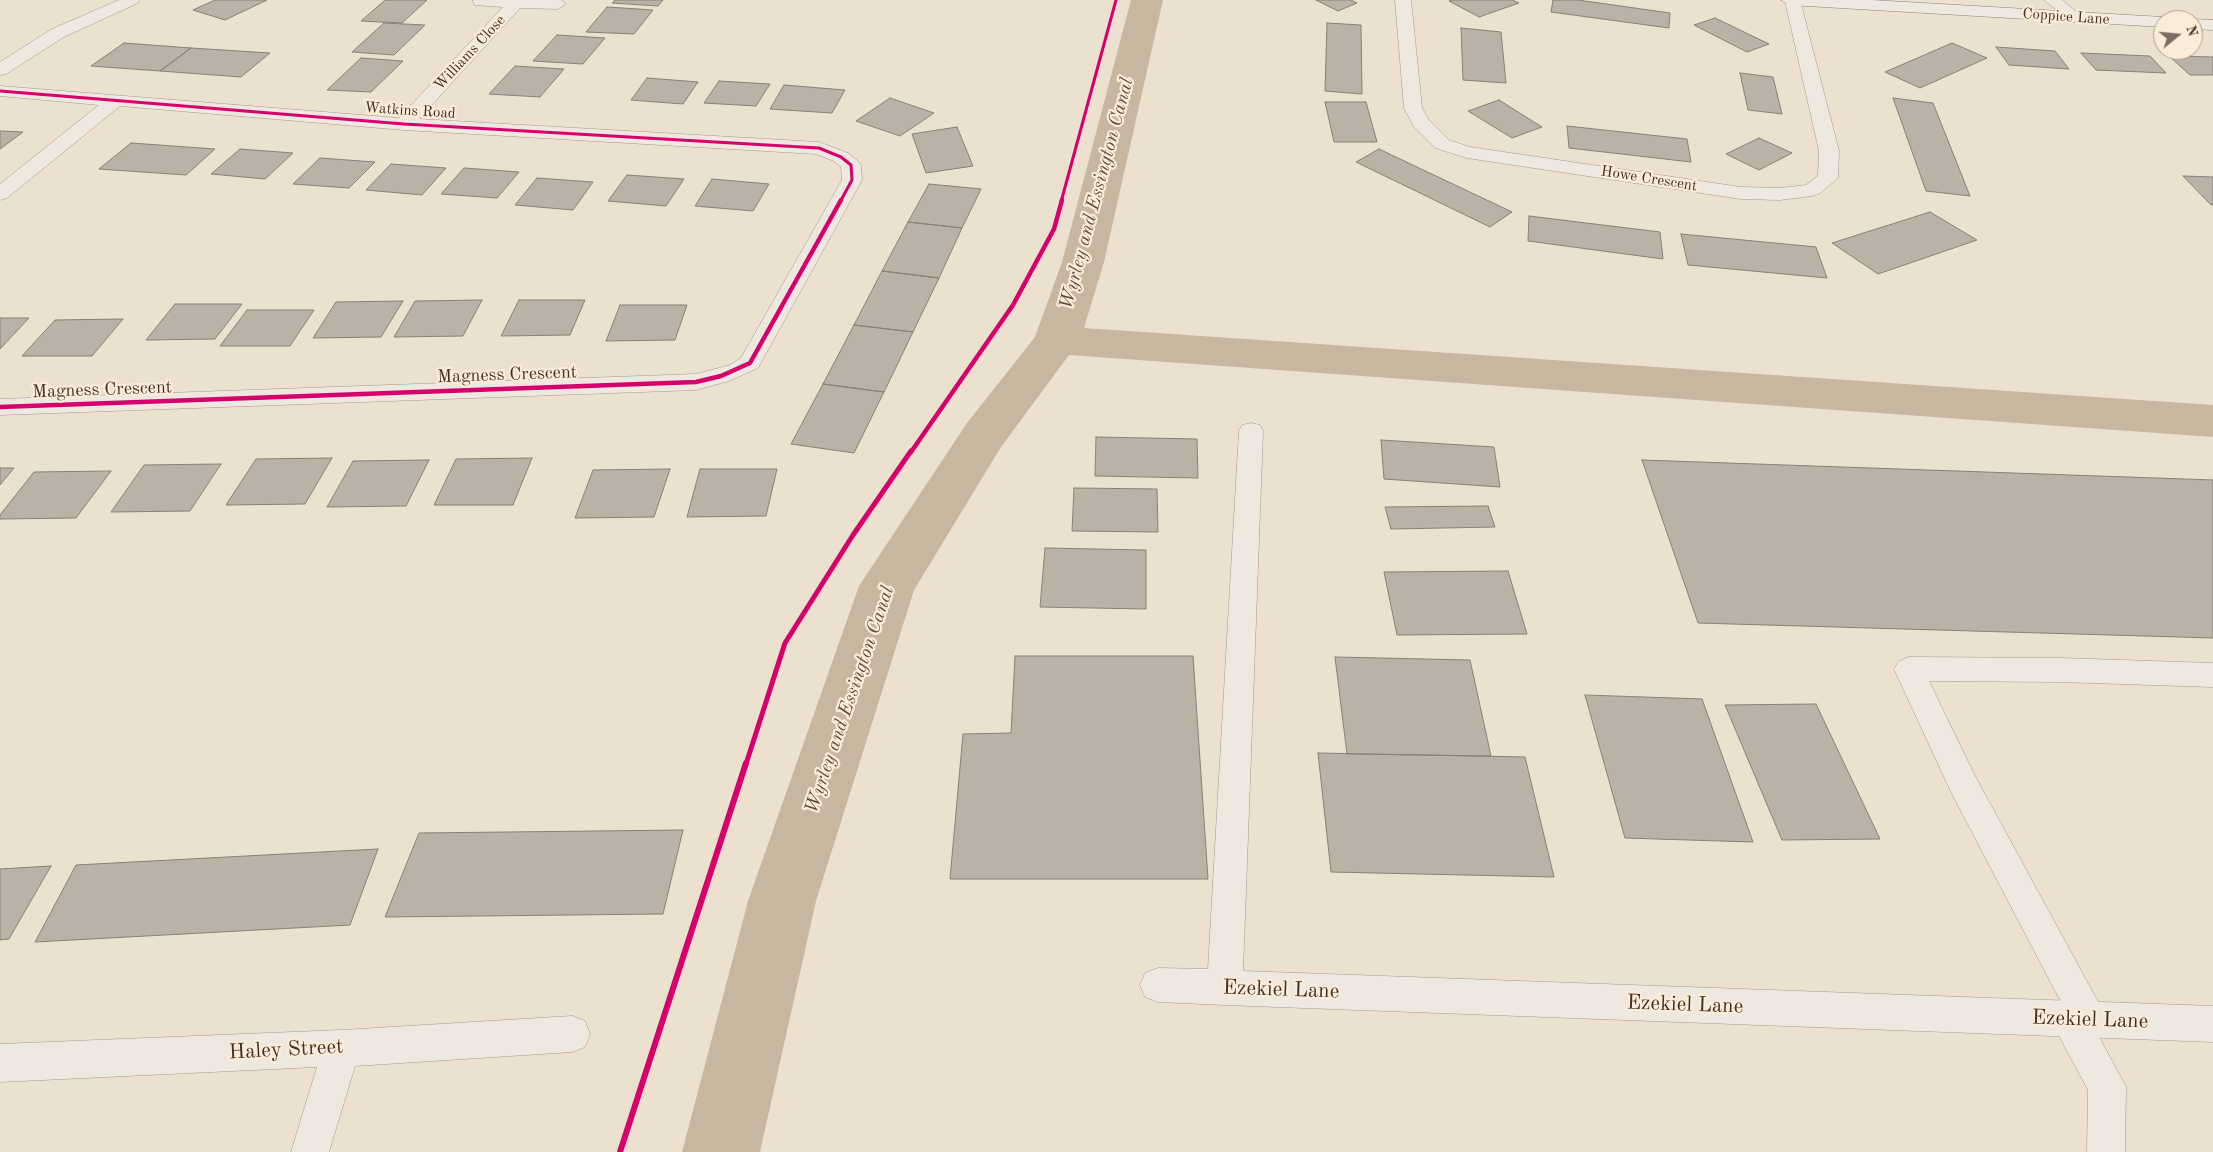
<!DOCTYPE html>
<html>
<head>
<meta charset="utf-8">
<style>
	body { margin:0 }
	#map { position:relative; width:2213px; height:1152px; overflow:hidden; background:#ece0ce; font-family:"Old Standard TT",serif }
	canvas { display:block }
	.north { position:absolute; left:2153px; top:10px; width:50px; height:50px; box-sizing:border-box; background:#fbecd7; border:1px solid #afa091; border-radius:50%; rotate:73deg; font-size:14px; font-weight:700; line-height:20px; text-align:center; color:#3e2f29 }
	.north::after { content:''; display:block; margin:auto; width:18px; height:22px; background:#7b6d63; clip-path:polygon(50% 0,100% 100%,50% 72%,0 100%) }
</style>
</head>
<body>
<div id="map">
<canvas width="2213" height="1152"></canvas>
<div class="north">N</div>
</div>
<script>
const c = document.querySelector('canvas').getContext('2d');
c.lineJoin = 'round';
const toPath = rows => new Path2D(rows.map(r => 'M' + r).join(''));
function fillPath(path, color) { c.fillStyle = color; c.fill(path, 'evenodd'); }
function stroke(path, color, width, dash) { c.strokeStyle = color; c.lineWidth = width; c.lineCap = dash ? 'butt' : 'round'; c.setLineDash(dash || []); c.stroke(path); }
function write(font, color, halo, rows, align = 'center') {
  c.font = font + ' "Old Standard TT",serif'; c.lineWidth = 4.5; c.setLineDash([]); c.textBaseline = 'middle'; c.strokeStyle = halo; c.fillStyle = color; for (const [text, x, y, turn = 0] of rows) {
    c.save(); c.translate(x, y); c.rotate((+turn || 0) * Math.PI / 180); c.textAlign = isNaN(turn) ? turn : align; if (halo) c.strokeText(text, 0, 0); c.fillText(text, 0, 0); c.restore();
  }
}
fillPath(toPath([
	[1131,0,1163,0,1104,262,1084,328,2213,405,2213,437,1069,355,1001,447,914,590,816,901,760,1152,682,1152,748,901,859,586,967,423,1035,337,1062,262,1131,0]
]), '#c8b7a0');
const building = toPath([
	[215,0,267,0,225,20,193,10,215,0],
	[385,0,427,0,402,23,361,21,385,0],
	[615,0,663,0,658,6,612,3,615,0],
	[1316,0,1351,0,1357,3,1338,11,1316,0],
	[1452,0,1512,0,1519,3,1479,17,1449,1,1452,0],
	[1553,0,1578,0,1670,13,1669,28,1551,12,1553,0],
	[607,7,653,10,634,34,586,32,607,7],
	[1715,18,1769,44,1747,52,1694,25,1715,18],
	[384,23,425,25,394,55,352,52,384,23],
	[1327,23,1361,25,1362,94,1325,91,1327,23],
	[1461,28,1501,32,1506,83,1463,80,1461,28],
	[557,35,605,38,583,64,533,61,557,35],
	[124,43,191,48,160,71,91,66,124,43],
	[1952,43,1987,58,1920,88,1885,72,1952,43],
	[1996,47,2055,51,2069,69,2009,65,1996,47],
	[191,48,270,53,241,77,160,71,191,48],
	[2081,53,2150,56,2166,73,2096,70,2081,53],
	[2169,56,2213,57,2213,75,2190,75,2169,56],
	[361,58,403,61,371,92,327,90,361,58],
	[515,66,564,69,540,97,489,94,515,66],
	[1740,73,1773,77,1782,114,1748,110,1740,73],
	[647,78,698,82,683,104,631,100,647,78],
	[719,81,770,84,756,106,704,103,719,81],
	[784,85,845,90,832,113,770,109,784,85],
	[890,98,934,113,900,136,856,121,890,98],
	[1893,98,1933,103,1970,196,1926,191,1893,98],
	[1499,100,1542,127,1512,138,1468,111,1499,100],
	[1325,102,1366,102,1377,142,1334,142,1325,102],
	[1567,126,1687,139,1691,162,1569,148,1567,126],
	[957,127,973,166,926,173,912,134,957,127],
	[0,131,23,132,0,149,0,131],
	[1759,138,1792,153,1759,170,1726,154,1759,138],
	[131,143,215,149,186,175,99,169,131,143],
	[240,149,293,153,265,179,211,174,240,149],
	[1379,149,1512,212,1490,227,1356,162,1379,149],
	[320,158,375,162,349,188,293,184,320,158],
	[391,164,446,168,422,195,366,190,391,164],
	[464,168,519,172,497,198,441,194,464,168],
	[627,175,684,179,666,206,608,201,627,175],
	[2183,176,2213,177,2213,205,2211,205,2183,176],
	[537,178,593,182,573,210,515,205,537,178],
	[712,179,769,184,753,211,695,206,712,179],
	[929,184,981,189,962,228,908,222,929,184],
	[1930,212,1977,240,1878,274,1832,243,1930,212],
	[1529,216,1660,232,1663,259,1528,241,1529,216],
	[908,222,962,228,939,278,882,271,908,222],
	[1681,234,1816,247,1827,278,1688,265,1681,234],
	[882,271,939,278,913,332,854,325,882,271],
	[482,300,463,336,394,337,415,301,482,300],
	[519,300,585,300,570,335,501,336,519,300],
	[403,301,381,337,313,338,336,302,403,301],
	[175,304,242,304,215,339,146,340,175,304],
	[620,305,687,305,675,340,606,341,620,305],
	[247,310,314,310,290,346,220,346,247,310],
	[0,318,29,318,0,349,0,318],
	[123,319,92,356,22,356,55,320,123,319],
	[854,325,913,332,884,392,823,384,854,325],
	[823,384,884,392,854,453,791,444,823,384],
	[1096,437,1197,439,1198,478,1095,476,1096,437],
	[1381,440,1494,447,1500,487,1384,479,1381,440],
	[332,458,305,504,226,505,256,459,332,458],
	[532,458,513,505,434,505,456,459,532,458],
	[429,460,406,506,327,507,353,461,429,460],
	[1642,460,2213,480,2213,638,1698,623,1642,460],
	[221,464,190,511,111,512,144,465,221,464],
	[0,468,14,468,0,485,0,468],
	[670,469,654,517,575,518,593,470,670,469],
	[700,469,777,469,766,516,687,517,700,469],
	[111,471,76,518,0,519,0,515,34,472,111,471],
	[1074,488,1157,489,1158,532,1072,531,1074,488],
	[1488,506,1495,527,1391,529,1385,507,1488,506],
	[1045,548,1146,550,1146,609,1040,607,1045,548],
	[1508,571,1527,634,1397,635,1384,572,1508,571],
	[1015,656,1193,656,1208,879,950,879,963,734,1011,733,1015,656],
	[1335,657,1470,660,1491,756,1347,754,1335,657],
	[1585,695,1702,699,1753,842,1625,838,1585,695],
	[1816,704,1880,839,1782,840,1725,705,1816,704],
	[1318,753,1525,757,1554,877,1331,872,1318,753],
	[683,830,663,914,385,917,419,833,683,830],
	[378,849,350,925,35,942,76,865,378,849],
	[51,866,9,939,0,940,0,869,51,866]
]);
fillPath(building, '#bab2a6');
stroke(building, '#888077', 1);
const lane = toPath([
	[1909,657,2060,658,2213,663,2213,687,2060,682,1929,681,1974,774,2108,1020,2103,1033,2098,1035,2126,1087,2125,1152,2087,1152,2088,1090,2050,1019,2055,1006,2062,1004,1952,794,1894,669,1899,661,1909,657]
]);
const street = toPath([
	[119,0,140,0,138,3,64,37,6,74,0,75,0,62,52,29,119,0],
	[473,0,561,0,566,4,558,9,520,8,419,119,819,142,848,153,858,161,861,165,862,180,758,368,729,381,696,390,0,415,0,399,696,374,730,365,741,358,842,180,841,167,834,161,816,154,404,130,120,106,7,198,0,200,0,184,99,105,0,96,0,86,399,118,503,7,474,5,473,0],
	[1395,0,1411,0,1422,108,1429,120,1449,140,1470,147,1741,187,1780,188,1806,185,1818,176,1819,151,1785,1,1800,0,1839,151,1838,178,1819,194,1812,196,1780,200,1741,199,1467,158,1435,148,1414,127,1404,108,1395,0],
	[2044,0,2062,0,2082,16,2080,19,2068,19,2044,0],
	[1251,423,1260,425,1263,431,1243,971,2213,1006,2213,1042,1225,1005,1158,1002,1145,997,1140,985,1145,973,1158,968,1208,969,1239,431,1242,425,1251,423],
	[572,1016,585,1021,590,1034,585,1047,572,1052,355,1066,329,1152,291,1152,317,1067,0,1082,0,1044,342,1030,572,1016]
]);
const secondary = toPath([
	[1781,0,1872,0,2163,17,2170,20,2163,20,2163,27,1789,5,1781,0],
	[2193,19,2213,20,2213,30,2193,29,2193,20,2189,20,2193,19]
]);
stroke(lane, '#a1988e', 1);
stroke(street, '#a1988e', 1);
stroke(secondary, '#888077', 1);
fillPath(lane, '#efe8e0');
fillPath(street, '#efe8e0');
fillPath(secondary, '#efe8e0');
stroke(toPath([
	[0,91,404,124,819,148,841,157,851,165,852,180,840,202],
	[1061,202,1116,0]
]), '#d6006c', 3);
stroke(toPath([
	[0,407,696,382,721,376,750,363,841,200],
	[911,452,1013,305,1054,229,1062,200]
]), '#d6006c', 4.5);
stroke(toPath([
	[746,764,785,643,853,535,911,451]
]), '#d6006c', 5);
stroke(toPath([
	[620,1152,746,763]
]), '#d6006c', 6);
write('15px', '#3e2f29', '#fbecd7', [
	["Coppice Lane",2066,17,4],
	["Williams Close",470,53,-47],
	["Watkins Road",410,111,4],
	["Howe Crescent",1649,179,9]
]);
write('18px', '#3e2f29', '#fbecd7', [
	["Magness Crescent",507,375,-2],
	["Magness Crescent",102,390,-2]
]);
write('italic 19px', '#5d4c42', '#fbecd7', [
	["Wyrley and Essington Canal",1097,194,-75],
	["Wyrley and Essington Canal",850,700,-71]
]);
write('21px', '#3e2f29', '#fbecd7', [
	["Ezekiel Lane",1281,990,2],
	["Ezekiel Lane",1685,1005,2],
	["Ezekiel Lane",2090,1020,2],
	["Haley Street",286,1050,-3]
]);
</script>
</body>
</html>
